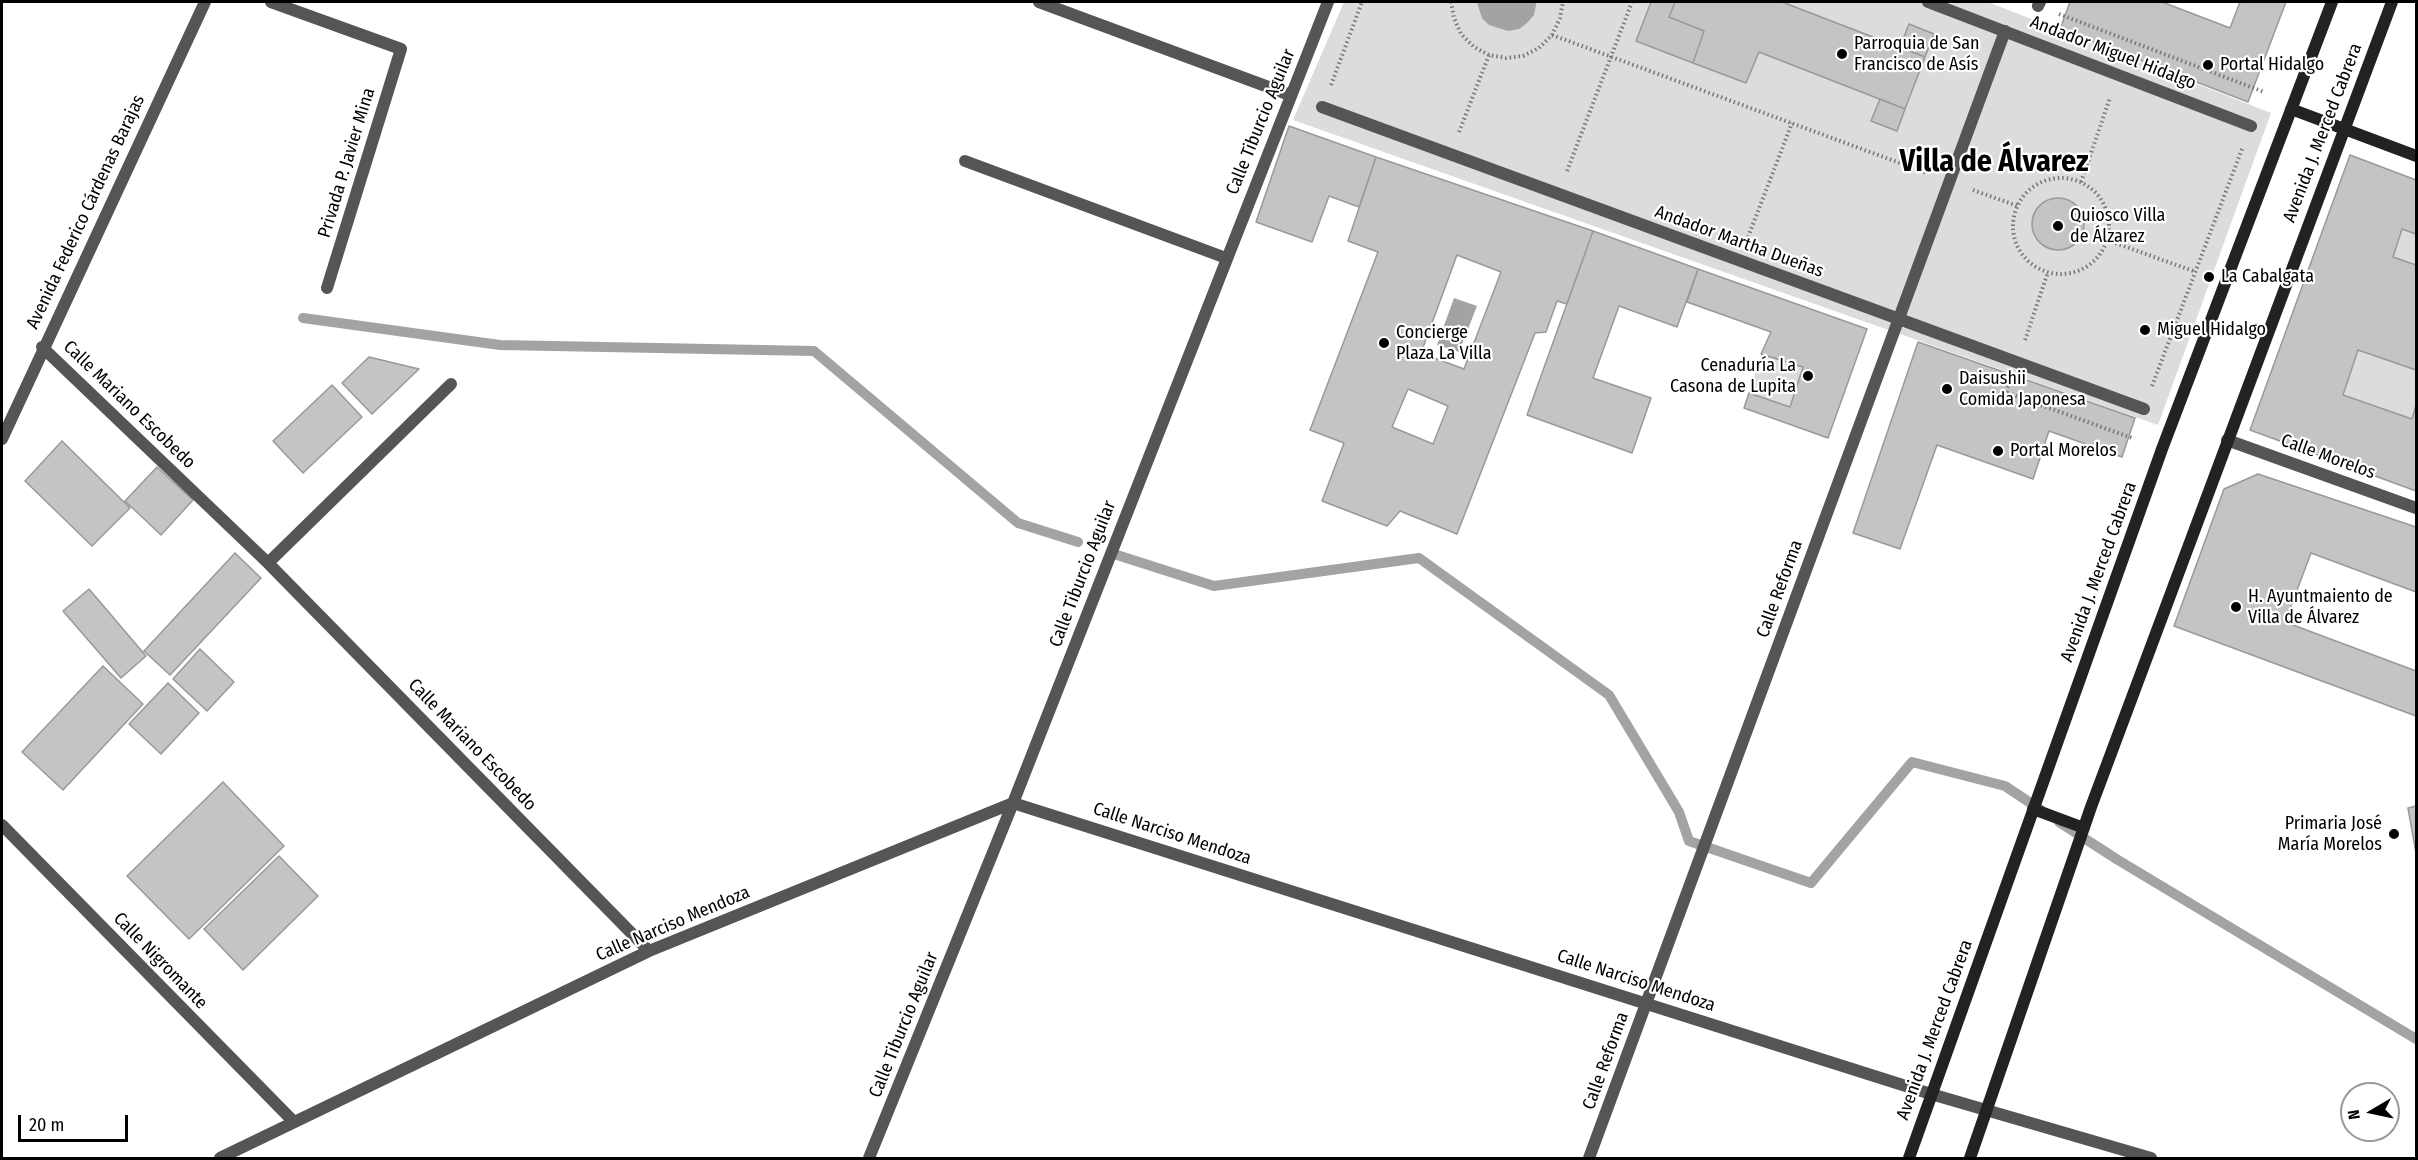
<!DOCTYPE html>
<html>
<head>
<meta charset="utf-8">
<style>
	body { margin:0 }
	#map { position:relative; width:2418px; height:1160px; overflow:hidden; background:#fff; font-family:"Fira Sans Condensed",sans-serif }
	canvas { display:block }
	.frame { position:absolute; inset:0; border:3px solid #000; pointer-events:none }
	.north { position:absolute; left:2340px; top:1082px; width:60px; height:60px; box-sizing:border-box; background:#fff; border:2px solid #999; border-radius:50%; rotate:261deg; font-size:16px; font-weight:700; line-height:24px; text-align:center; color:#000 }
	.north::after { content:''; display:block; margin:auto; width:21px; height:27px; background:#000; clip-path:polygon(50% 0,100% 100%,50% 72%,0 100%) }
	.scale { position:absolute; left:18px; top:1115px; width:110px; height:27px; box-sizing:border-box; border:3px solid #000; border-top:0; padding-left:8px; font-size:18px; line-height:21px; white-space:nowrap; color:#000; -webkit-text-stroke:4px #fff; paint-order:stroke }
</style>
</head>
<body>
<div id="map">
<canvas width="2418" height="1160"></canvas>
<div class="frame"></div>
<div class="north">N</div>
<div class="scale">20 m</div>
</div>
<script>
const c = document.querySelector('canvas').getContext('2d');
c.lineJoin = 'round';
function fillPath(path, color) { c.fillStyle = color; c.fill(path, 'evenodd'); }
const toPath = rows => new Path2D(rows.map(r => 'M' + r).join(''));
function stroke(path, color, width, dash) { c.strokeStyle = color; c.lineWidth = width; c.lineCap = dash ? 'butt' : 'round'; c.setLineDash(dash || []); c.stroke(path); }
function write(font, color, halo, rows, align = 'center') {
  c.font = font + ' "Fira Sans Condensed",sans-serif'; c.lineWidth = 4.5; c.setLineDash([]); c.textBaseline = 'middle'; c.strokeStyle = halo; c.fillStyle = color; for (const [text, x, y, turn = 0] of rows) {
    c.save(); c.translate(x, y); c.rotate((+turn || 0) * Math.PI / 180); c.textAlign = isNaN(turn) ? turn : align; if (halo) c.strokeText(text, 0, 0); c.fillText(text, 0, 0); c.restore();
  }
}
fillPath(toPath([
	[1344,2,1988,2,2271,113,2158,425,1293,120],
	[2402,229,2416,234,2416,265,2393,257],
	[2358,350,2416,370,2416,405,2412,419,2343,395],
	[1761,354,1803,367,1790,407,1749,393]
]), '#dcdcdc');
fillPath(toPath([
	[1477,2,1536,2,1536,5,1534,15,1527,23,1519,29,1508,31,1489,25,1482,18],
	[1454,298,1477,306,1459,352,1437,345]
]), '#a3a3a3');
stroke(toPath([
	[303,318,500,345,814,351,1018,523,1078,542],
	[1117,555,1214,586,1419,558,1609,695,1679,812,1689,841,1811,883,1912,762,2005,786,2041,810],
	[2059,822,2118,860,2416,1039]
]), '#a3a3a3', 10);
const building = toPath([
	[1651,2,1675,2,1669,17,1704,31,1693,63,1636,41,1651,2],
	[1675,2,1782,2,1925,57,1905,109,1759,52,1746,83,1693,63,1704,31,1669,17,1675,2],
	[2070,2,2162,2,2230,28,2240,2,2286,2,2248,102,2060,29,2070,2],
	[1909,24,1934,34,1925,57,1900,47,1909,24],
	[1880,99,1905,109,1897,131,1871,121,1880,99],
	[1289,126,1376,157,1359,207,1329,196,1312,242,1256,222,1289,126],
	[2350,155,2416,180,2416,234,2402,229,2393,257,2416,265,2416,370,2358,350,2343,395,2412,419,2416,405,2416,491,2250,430,2350,155],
	[1376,157,1593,231,1567,304,1557,301,1546,332,1535,333,1457,534,1400,511,1387,526,1322,501,1344,443,1310,430,1378,252,1348,241,1376,157],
	[1457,255,1501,272,1464,369,1421,353,1457,255],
	[1408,389,1448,406,1433,444,1392,427,1408,389],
	'2032 224a26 26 0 1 1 52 0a26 26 0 1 1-52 0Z',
	[1593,231,1698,269,1677,327,1619,306,1593,378,1651,398,1632,453,1527,415,1593,231],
	[1698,269,1867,329,1828,438,1744,408,1749,393,1790,407,1803,367,1761,354,1771,332,1687,302,1698,269],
	[1918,342,2135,418,2122,457,2049,431,2033,479,1937,445,1900,549,1853,533,1918,342],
	[369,357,419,369,372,414,342,383,369,357],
	[332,385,362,417,303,473,273,441,332,385],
	[62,441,130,508,92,546,25,481,62,441],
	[157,467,193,500,161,535,125,501,157,467],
	[2258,474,2416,527,2416,592,2311,553,2285,622,2416,671,2416,716,2174,626,2224,489,2258,474],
	[235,553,261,578,170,675,144,651,235,553],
	[89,589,146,656,121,678,63,611,89,589],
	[200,649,234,682,207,711,173,679,200,649],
	[103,666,143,704,63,790,22,752,103,666],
	[168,683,199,713,161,754,129,724,168,683],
	[223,782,284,846,189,939,127,876,223,782],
	[2416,806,2416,853,2408,808,2416,806],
	[279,856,318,896,243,970,204,929,279,856]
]);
fillPath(building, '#c4c4c4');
stroke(building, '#999', 1.5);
stroke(toPath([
	[1451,2,1454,18,1461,34,1474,47,1489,55,1506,58,1523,56,1539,48,1552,35,1560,18,1563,2],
	[2059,14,2264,92],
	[1552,35,1927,173],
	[1331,85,1362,2],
	[1459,132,1489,55],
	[1567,171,1632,2],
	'2013 226a48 48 0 1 1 96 0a48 48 0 1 1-96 0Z',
	[2081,182,2110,98],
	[1973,190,2018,206],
	[1748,237,1792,123],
	[2107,240,2196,272],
	[2025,340,2048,272],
	[2008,386,2005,392,2132,438],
	[2152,386,2242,149]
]), '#777', 4, [1.5, 3]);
stroke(toPath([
	[965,161,1226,258]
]), '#555', 12);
stroke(toPath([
	[271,2,401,49,327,288],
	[1039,2,1290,95],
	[1928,2,2251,126],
	[2038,6,2040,2],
	[1322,107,2144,409],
	[42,347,268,563,649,951],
	[2,439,205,2],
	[2227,440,2416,508],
	[268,563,451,384],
	[2,825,294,1122],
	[220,1158,649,951,1013,803,1931,1094,2151,1158],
	[869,1158,1013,803,1328,2],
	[1589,1158,2005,31]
]), '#555', 12);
stroke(toPath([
	[2291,109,2416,156],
	[2033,809,2084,828],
	[1909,1158,2162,449,2332,2],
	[1970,1158,2091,807,2392,2]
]), '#222', 12);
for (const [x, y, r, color] of [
	[1842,54,6,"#000"],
	[2208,65,6,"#000"],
	[2058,226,6,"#000"],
	[2209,277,6,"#000"],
	[2145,330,6,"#000"],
	[1384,343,6,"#000"],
	[1808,376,6,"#000"],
	[1947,389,6,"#000"],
	[1998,451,6,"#000"],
	[2236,607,6,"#000"],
	[2394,834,6,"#000"]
]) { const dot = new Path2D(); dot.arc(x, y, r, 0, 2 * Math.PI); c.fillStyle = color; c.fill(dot); stroke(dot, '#fff', 2); }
write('18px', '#000', '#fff', [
	["Parroquia de San",1854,44],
	["Francisco de Asís",1854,65],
	["Portal Hidalgo",2220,65],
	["Quiosco Villa",2070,216],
	["de Álzarez",2070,237],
	["La Cabalgata",2221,277],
	["Miguel Hidalgo",2157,330],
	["Concierge",1396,333],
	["Plaza La Villa",1396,354],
	["Cenaduría La",1796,366,"right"],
	["Casona de Lupita",1796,387,"right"],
	["Daisushii",1959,379],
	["Comida Japonesa",1959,400],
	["Portal Morelos",2010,451],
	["H. Ayuntmaiento de",2248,597],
	["Villa de Álvarez",2248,618],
	["Primaria José",2382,824,"right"],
	["María Morelos",2382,845,"right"]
], 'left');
write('18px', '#000', '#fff', [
	["Andador Miguel Hidalgo",2113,53,21],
	["Calle Tiburcio Aguilar",1261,122,-68],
	["Avenida J. Merced Cabrera",2323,133,-69],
	["Privada P. Javier Mina",347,163,-73],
	["Avenida Federico Cárdenas Barajas",86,212,-65],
	["Andador Martha Dueñas",1739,242,20],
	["Calle Mariano Escobedo",129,405,44],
	["Calle Morelos",2328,457,20],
	["Avenida J. Merced Cabrera",2099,572,-70],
	["Calle Tiburcio Aguilar",1083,574,-69],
	["Calle Reforma",1780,589,-70],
	["Calle Mariano Escobedo",472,745,46],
	["Calle Narciso Mendoza",1172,834,18],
	["Calle Narciso Mendoza",673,924,-23],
	["Calle Nigromante",160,961,46],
	["Calle Narciso Mendoza",1636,981,18],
	["Calle Tiburcio Aguilar",904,1025,-68],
	["Avenida J. Merced Cabrera",1935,1030,-70],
	["Calle Reforma",1606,1061,-70]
]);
write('bold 30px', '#000', '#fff', [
	["Villa de Álvarez",1994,163]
]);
</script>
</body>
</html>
